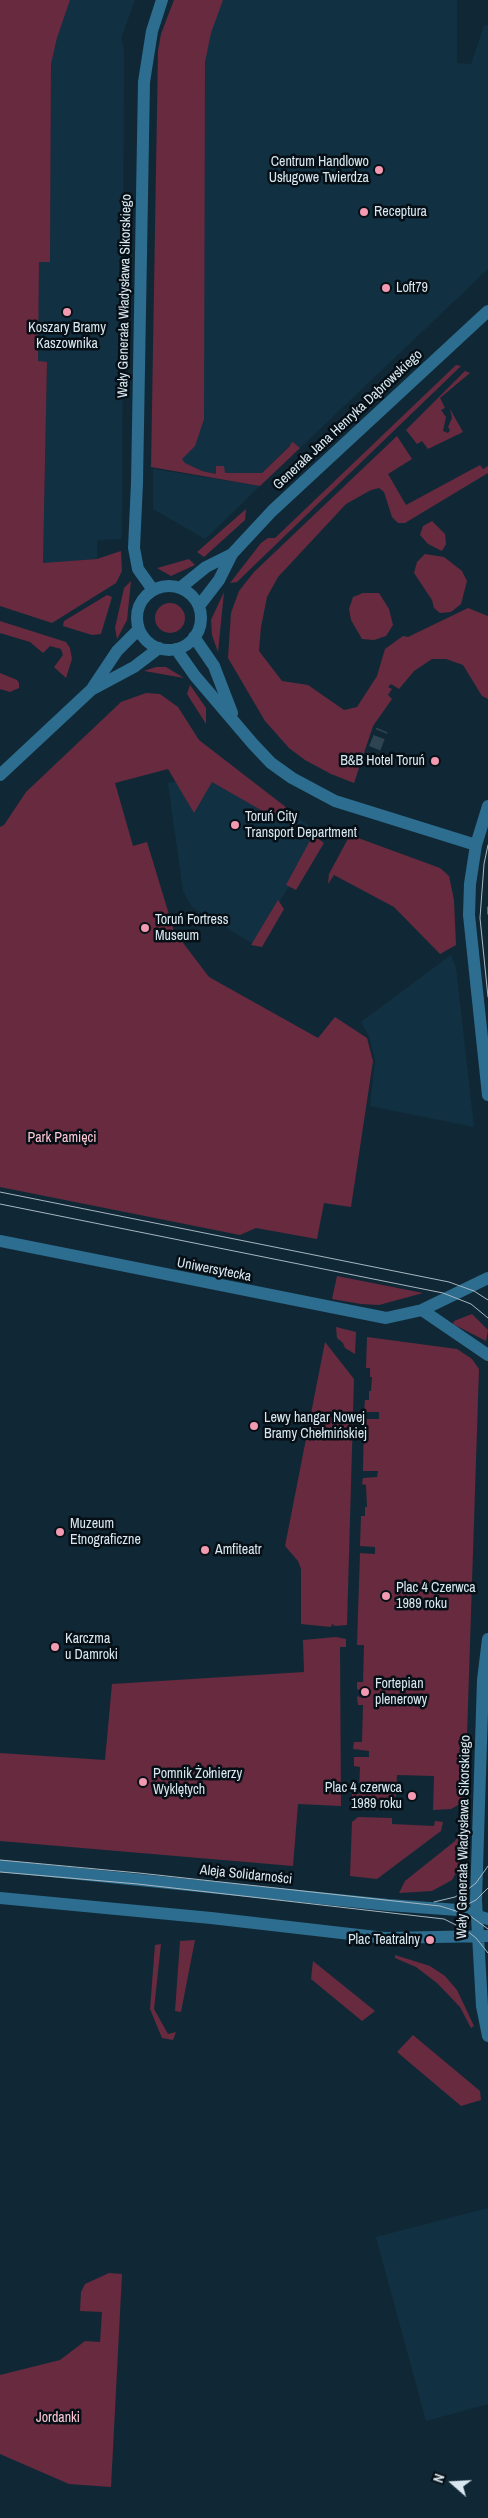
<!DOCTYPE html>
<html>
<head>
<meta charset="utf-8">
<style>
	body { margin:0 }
	#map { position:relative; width:488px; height:2518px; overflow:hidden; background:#102835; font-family:"Archivo Narrow",sans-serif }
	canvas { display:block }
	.north { position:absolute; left:428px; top:2458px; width:50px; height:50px; -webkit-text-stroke:4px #060f15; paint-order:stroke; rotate:289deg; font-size:14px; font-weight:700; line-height:20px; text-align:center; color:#d8e7f0 }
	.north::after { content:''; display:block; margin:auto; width:18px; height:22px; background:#d8e7f0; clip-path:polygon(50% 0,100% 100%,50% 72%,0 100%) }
</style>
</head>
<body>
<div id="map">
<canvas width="488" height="2518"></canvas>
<div class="north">N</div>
</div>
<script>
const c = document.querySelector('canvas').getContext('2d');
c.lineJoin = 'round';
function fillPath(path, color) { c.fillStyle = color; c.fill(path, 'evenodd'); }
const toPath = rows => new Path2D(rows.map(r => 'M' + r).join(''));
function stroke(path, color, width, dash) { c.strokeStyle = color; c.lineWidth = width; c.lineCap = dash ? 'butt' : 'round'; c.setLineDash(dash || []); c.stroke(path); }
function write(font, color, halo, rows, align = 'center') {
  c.font = font + ' "Archivo Narrow",sans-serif'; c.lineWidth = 5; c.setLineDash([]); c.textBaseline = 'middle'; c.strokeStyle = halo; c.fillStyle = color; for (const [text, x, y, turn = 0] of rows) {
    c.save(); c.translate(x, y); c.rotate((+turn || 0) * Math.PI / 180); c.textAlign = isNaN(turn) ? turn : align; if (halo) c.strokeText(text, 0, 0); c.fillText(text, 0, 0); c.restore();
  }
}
fillPath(toPath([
	[70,0,135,0,121,38,124,50,122,528,121,539,97,540,97,559,43,564,47,362,38,362,39,261,50,261,51,64,57,38],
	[185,0,457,0,457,63,471,64,484,26,488,25,488,269,300,448,293,442,262,473,224,473,224,466,216,474,202,471,185,463,174,449],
	[153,469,260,486,205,539,153,509],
	[205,762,272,798,321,835,253,944,192,907,183,891,168,783,185,780],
	[451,955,456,968,474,1127,370,1106,375,1060,369,1036,361,1022],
	[488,2208,488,2404,426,2421,376,2237]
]), '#113143');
fillPath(toPath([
	[0,0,70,0,57,38,51,64,50,262,39,262,38,361,47,362,43,563,97,559,121,551,122,571,116,583,52,623,0,606],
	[174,0,223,0,211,33,205,62,204,419,195,446,182,459,185,463,202,471,216,474,216,466,224,466,225,473,262,473,290,446,291,443,293,442,300,448,260,486,151,467,158,51,161,34],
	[456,365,461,366,237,582,230,583,261,543,268,538,275,538],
	[465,371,470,373,440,398,445,408,441,410,446,417,443,431,448,433,450,430,448,427,452,418,450,409,463,432,428,449,422,441,417,444,406,430],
	[397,436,412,459,388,474,406,505,480,465,483,469,488,466,488,473,405,523,398,523,392,517,384,492,379,488,371,490,346,504,278,577,267,597,261,627,259,651,282,681,308,685,344,710,357,707,377,676,385,649,403,636,408,637,468,608,488,616,488,699,482,696,463,665,446,659,432,659,414,671,399,689,391,684,388,687,392,689,388,695,392,699,373,726,354,783,331,774,305,760,289,748,265,721,228,658,231,613,239,591,254,572],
	[246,509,245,520,204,557,197,552],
	[432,521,445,534,446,544,442,551,428,544,420,535,423,526],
	[425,554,444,557,462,571,467,581,461,604,451,612,440,613,434,608,432,600,414,573,417,562],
	[189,559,195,565,171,576,157,568],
	[131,581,127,620,117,639,115,628,124,588],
	[224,592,218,652,212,635,211,620],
	[363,593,379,593,389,609,393,625,386,636,374,640,362,639,351,620,349,609,353,597],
	[107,595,112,597,101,634,92,635,63,626,64,621],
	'155 618a15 15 0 1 1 30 0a15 15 0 1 1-30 0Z',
	[0,621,66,642,70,648,72,659,66,678,54,667,63,655,61,649,50,646,43,653,30,642,0,633],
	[156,667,166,667,184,678,144,671],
	[0,673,17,680,19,683,19,688,10,692,0,689],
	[190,685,206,708,206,724,187,694],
	[146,693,160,694,178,707,199,740,287,808,280,821,212,782,194,813,168,769,115,783,133,846,147,842,174,931,209,977,318,1038,335,1017,367,1038,373,1061,351,1207,324,1203,317,1239,256,1228,240,1235,0,1187,0,827,4,825,26,792,121,702],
	[313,835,324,843,296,890,286,885],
	[350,835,440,868,449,876,454,900,456,945,440,954,394,907,334,875,328,884,329,874],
	[278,900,284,909,262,947,251,945],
	[337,1276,423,1293,379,1305,361,1304,332,1299],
	[472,1314,488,1330,486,1341,453,1324,454,1321],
	[336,1327,356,1332,355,1354,345,1348,343,1343,337,1338],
	[367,1337,457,1349,472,1359,479,1369,465,1796,460,1804,451,1809,433,1810,434,1776,397,1775,395,1807,358,1806,352,1800,352,1794,359,1794,360,1767,354,1766,354,1757,369,1757,369,1751,353,1749,354,1742,362,1742,363,1705,358,1705,357,1696,362,1698,370,1696,371,1690,362,1691,357,1689,357,1682,363,1682,364,1645,357,1645,360,1553,375,1554,375,1547,360,1546,361,1516,365,1516,365,1507,367,1507,366,1485,362,1484,363,1478,377,1477,378,1471,363,1471,364,1419,379,1419,379,1412,364,1412,365,1400,369,1400,369,1391,371,1391,372,1377,370,1377,370,1368,366,1368],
	[325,1342,354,1379,347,1625,335,1626,332,1624,331,1627,301,1624,301,1569,298,1561,285,1546],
	[336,1637,346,1639,346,1647,340,1647,341,1806,298,1804,293,1866,0,1841,0,1753,105,1760,112,1684,304,1672,303,1640],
	[358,1817,392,1818,392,1824,434,1826,435,1821,443,1822,441,1831,377,1879,350,1876,352,1822],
	[463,1827,466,1828,463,1853,460,1866,452,1880,432,1891,399,1893,405,1881,455,1841],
	[195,1940,181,2012,175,2011,180,1941],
	[161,1944,154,2009,168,2034,176,2032,173,2040,162,2038,150,2009,155,1945],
	[395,1955,430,1966,445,1976,457,1990,474,2026,471,2028,460,2007,437,1983,416,1967,395,1958],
	[313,1961,375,2011,362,2021,311,1979],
	[413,2035,480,2091,481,2100,461,2106,397,2052],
	[109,2273,122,2274,111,2487,69,2484,0,2454,0,2375,60,2360,85,2341,100,2342,102,2312,80,2311,81,2292,85,2284]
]), '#682a3e');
stroke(toPath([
	[368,765,382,730]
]), '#2e4551', 12, [12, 6]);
stroke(toPath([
	'137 618a32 32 0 1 1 64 0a32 32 0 1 1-64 0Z',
	[180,588,206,567,232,554],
	[153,590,138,569,134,548,137,483,144,82,152,31,162,0],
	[199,606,219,580,232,554,272,511,488,311],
	[194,637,214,666,232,713],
	[176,649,195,676,253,744,271,763,292,778,335,801,476,845],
	[93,687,117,651,139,629],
	[0,775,91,690,134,667,159,648],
	[488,806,476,845,470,884,469,915,488,1095],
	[0,1241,386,1318,422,1310,488,1278],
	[422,1310,488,1355],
	[488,1639,483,1680,476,1900,482,2006,488,2036],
	[0,1866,388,1905,458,1910,488,1919],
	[0,1898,211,1918,385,1938,488,1936]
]), '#2d6d8f', 12);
stroke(toPath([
	[488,845,484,864,480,918,488,997],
	[488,907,488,914],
	[0,1192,449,1282,474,1291,488,1300],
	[0,1204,443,1293,471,1304,488,1318],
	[0,1860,139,1873,440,1906,469,1915,488,1929],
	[0,1872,138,1884,444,1919,466,1930,476,1938,488,1953],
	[434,1902,455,1897,467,1890,476,1883,488,1866],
	[454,1911,476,1900,488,1888]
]), '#a6b7c1', 1);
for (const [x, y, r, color] of [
	[379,170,5,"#f19ab1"],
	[364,212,5,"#f19ab1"],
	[386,288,5,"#f19ab1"],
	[67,312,5,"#f19ab1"],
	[435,761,5,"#f19ab1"],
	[235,825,5,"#f19ab1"],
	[145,928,5,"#f19ab1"],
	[254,1426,5,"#f19ab1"],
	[60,1532,5,"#f19ab1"],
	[205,1550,5,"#f19ab1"],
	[386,1596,5,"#f19ab1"],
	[55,1647,5,"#f19ab1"],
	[365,1692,5,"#f19ab1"],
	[143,1782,5,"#f19ab1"],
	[412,1796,5,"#f19ab1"],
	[430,1940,5,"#f19ab1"]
]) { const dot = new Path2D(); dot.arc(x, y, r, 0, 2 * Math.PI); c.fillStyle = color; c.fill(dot); stroke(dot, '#060f15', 2); }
write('14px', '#d8e7f0', '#060f15', [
	["Centrum Handlowo",369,162,"right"],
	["Usługowe Twierdza",369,178,"right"],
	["Receptura",374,212],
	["Loft79",396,288],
	["Koszary Bramy",67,328,"center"],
	["Kaszownika",67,344,"center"],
	["B&B Hotel Toruń",425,761,"right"],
	["Toruń City",245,817],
	["Transport Department",245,833],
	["Toruń Fortress",155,920],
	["Museum",155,936],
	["Lewy hangar Nowej",264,1418],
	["Bramy Chełmińskiej",264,1434],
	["Muzeum",70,1524],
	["Etnograficzne",70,1540],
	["Amfiteatr",215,1550],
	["Plac 4 Czerwca",396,1588],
	["1989 roku",396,1604],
	["Karczma",65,1639],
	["u Damroki",65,1655],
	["Fortepian",375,1684],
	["plenerowy",375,1700],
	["Pomnik Żołnierzy",153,1774],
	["Wyklętych",153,1790],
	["Plac 4 czerwca",402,1788,"right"],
	["1989 roku",402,1804,"right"],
	["Plac Teatralny",420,1940,"right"]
], 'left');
write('14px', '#d8e7f0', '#060f15', [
	["Wały Generała Władysława Sikorskiego",125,296,-89],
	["Generała Jana Henryka Dąbrowskiego",348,420,-43],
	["Uniwersytecka",214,1270,11],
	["Wały Generała Władysława Sikorskiego",464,1837,-89],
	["Aleja Solidarności",246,1875,6]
]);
write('14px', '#fec8d5', '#060f15', [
	["Park Pamięci",62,1138],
	["Jordanki",58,2418]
]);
</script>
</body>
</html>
